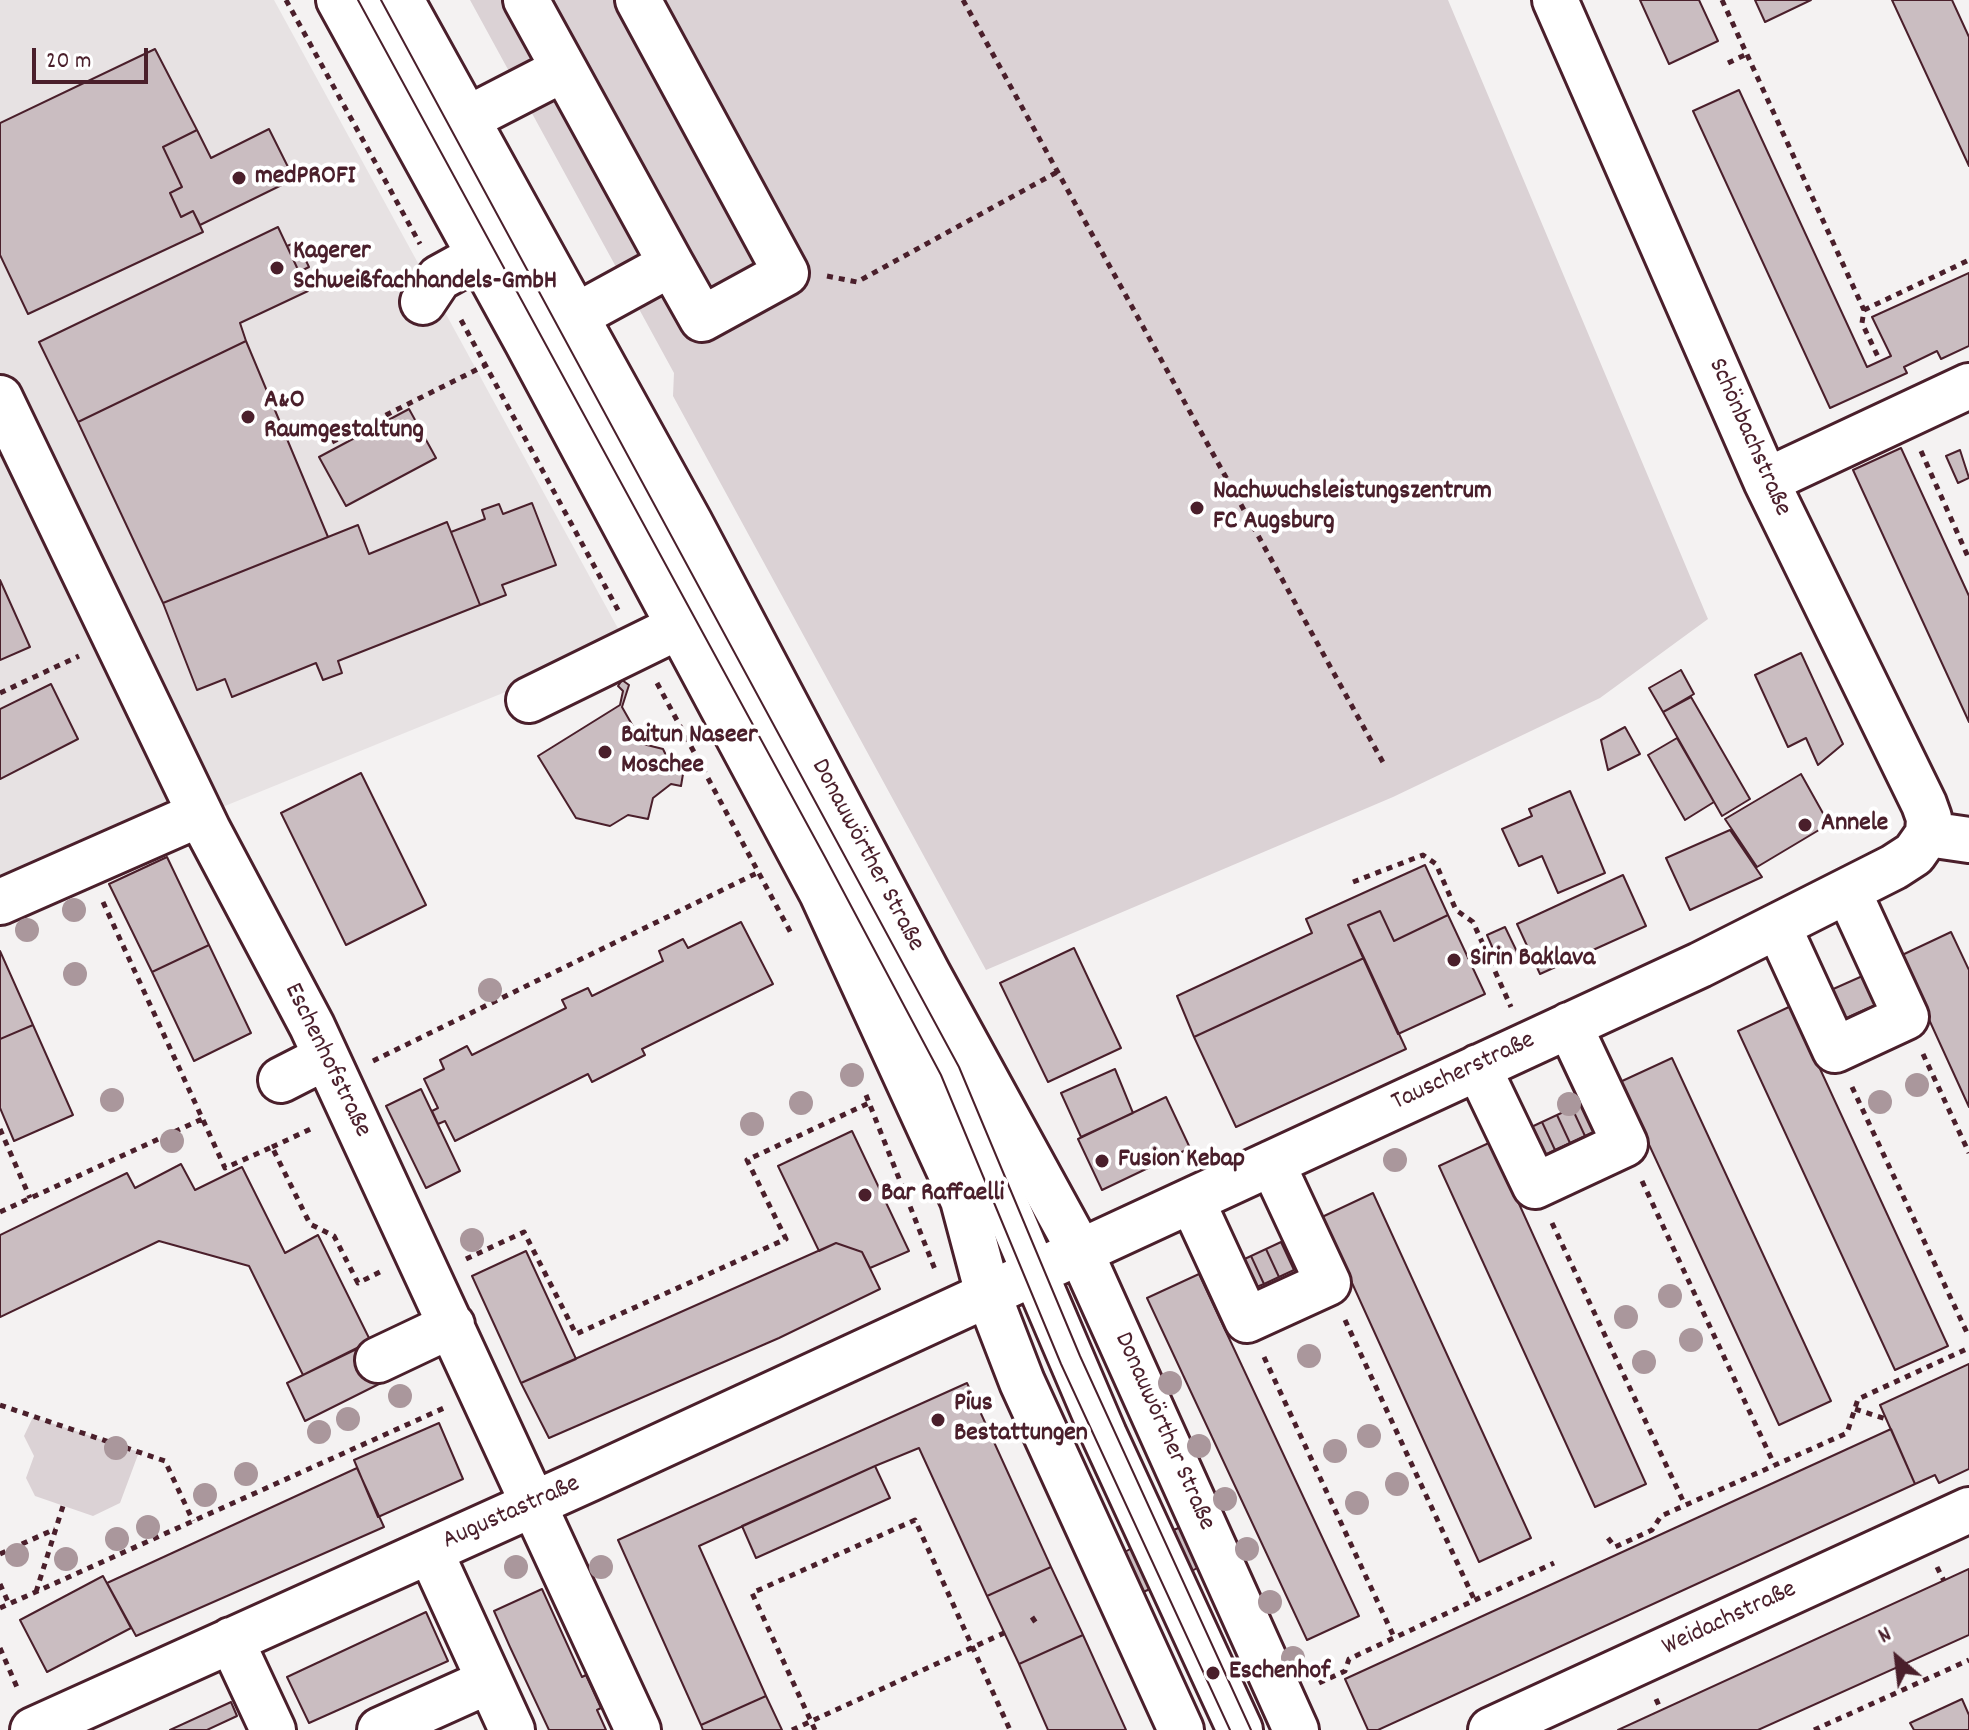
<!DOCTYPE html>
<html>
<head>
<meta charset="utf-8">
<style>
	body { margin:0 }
	#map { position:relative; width:1969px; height:1730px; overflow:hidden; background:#f4f2f2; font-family:Dekko,sans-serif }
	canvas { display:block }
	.north { position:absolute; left:1857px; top:1618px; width:80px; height:80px; -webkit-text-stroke:6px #fff; paint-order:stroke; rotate:332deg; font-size:22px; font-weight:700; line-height:32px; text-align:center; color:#4a1f2b }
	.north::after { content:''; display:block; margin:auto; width:28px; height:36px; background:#4a1f2b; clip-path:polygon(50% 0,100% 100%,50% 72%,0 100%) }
	.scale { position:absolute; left:32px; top:48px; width:116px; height:36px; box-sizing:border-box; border:4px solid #4a1f2b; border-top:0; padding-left:10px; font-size:24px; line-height:28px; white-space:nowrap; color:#4a1f2b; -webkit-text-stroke:6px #fff; paint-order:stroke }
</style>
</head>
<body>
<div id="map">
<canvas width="1969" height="1730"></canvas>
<div class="north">N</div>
<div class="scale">20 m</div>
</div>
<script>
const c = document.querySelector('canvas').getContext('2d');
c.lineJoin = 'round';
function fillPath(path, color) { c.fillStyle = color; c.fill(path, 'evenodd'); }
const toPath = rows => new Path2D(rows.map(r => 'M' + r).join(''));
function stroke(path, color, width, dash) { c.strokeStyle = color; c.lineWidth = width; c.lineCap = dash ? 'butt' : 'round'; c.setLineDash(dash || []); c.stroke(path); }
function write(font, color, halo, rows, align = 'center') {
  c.font = font + ' Dekko,sans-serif'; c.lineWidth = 8; c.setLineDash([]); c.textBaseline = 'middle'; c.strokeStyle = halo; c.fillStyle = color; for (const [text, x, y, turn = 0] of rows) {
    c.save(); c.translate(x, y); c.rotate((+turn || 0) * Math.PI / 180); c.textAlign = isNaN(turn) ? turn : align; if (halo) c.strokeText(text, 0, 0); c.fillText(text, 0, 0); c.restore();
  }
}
fillPath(toPath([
	[0,0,274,0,626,643,220,808,0,883]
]), '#e7e2e3');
fillPath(toPath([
	[470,0,1448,0,1708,619,1600,698,1393,797,986,970,673,396,674,373],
	[33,1417,139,1452,120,1503,93,1516,35,1496,26,1478,34,1456,24,1436]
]), '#dbd2d5');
const building = toPath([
	[1640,0,1699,0,1718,41,1669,64,1640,0],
	[1755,0,1811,0,1765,22,1755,0],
	[1892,0,1952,0,1969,37,1969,166,1892,0],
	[155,49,197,130,163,147,182,187,170,193,181,217,193,211,203,232,28,314,0,255,0,123,155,49],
	[1739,90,1867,367,1891,356,1872,317,1969,273,1969,346,1941,359,1937,351,1904,367,1907,373,1830,408,1693,111,1739,90],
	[269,129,294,179,200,225,193,211,181,217,170,193,182,187,163,147,197,130,211,158,269,129],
	[278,227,308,291,240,323,246,341,78,422,39,342,278,227],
	[297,242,309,267,299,272,287,246,297,242],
	[246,341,328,537,163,603,78,422,246,341],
	[409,409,436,458,346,506,319,457,409,409],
	[1901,448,1969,596,1969,722,1853,470,1901,448],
	[1960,450,1969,478,1958,483,1946,456,1960,450],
	[532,503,556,565,502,585,506,595,480,605,451,532,485,519,482,510,499,504,503,514,532,503],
	[447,522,480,605,338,661,342,673,323,680,316,663,232,697,225,679,197,690,163,603,358,525,369,554,447,522],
	[0,580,30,647,0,660,0,580],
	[1801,653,1843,744,1818,765,1806,738,1788,747,1755,675,1801,653],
	[1681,670,1694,694,1663,712,1649,688,1681,670],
	[622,680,629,685,622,707,643,744,663,749,674,772,683,774,681,786,671,784,653,798,648,819,628,815,610,826,576,818,538,756,620,705,623,691,618,686,622,680],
	[51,684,78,739,0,779,0,709,51,684],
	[1691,697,1750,799,1722,816,1663,712,1691,697],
	[1625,727,1640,754,1608,770,1601,740,1625,727],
	[1677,738,1714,802,1685,820,1648,755,1677,738],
	[361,773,426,905,346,945,281,813,361,773],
	[1801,774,1829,824,1757,867,1725,819,1801,774],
	[1570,791,1605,873,1558,893,1542,856,1519,866,1502,829,1532,816,1529,809,1570,791],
	[1730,830,1762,877,1690,910,1666,858,1730,830],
	[167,857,209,945,152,972,109,884,167,857],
	[1425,865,1448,915,1394,941,1380,911,1348,925,1364,958,1194,1037,1177,996,1312,933,1306,919,1425,865],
	[1623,875,1646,926,1540,974,1517,924,1623,875],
	[1380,911,1394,941,1448,915,1485,994,1398,1034,1348,925,1380,911],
	[741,922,773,984,642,1049,645,1055,592,1082,588,1074,455,1141,445,1121,438,1124,432,1111,438,1108,424,1079,444,1069,440,1060,467,1046,472,1055,566,1008,562,1000,588,988,592,996,663,961,659,951,683,939,688,948,741,922],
	[1505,927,1519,956,1500,965,1487,935,1505,927],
	[1951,932,1969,970,1969,1107,1900,956,1951,932],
	[209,945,251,1033,194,1061,152,972,209,945],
	[1074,948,1121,1048,1048,1082,1000,983,1074,948],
	[0,951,33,1025,0,1039,0,951],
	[1364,958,1406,1049,1236,1127,1194,1037,1364,958],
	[1867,974,1880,1003,1835,1023,1822,994,1867,974],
	[1791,1006,1948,1346,1895,1370,1738,1031,1791,1006],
	[33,1025,73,1115,14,1141,0,1108,0,1039,33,1025],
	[1672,1058,1831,1401,1779,1425,1620,1082,1672,1058],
	[1115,1069,1133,1113,1081,1137,1061,1093,1115,1069],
	[421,1089,460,1171,426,1188,386,1106,421,1089],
	[1166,1097,1190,1148,1102,1190,1078,1139,1166,1097],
	[1587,1101,1600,1129,1585,1136,1572,1108,1587,1101],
	[1572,1108,1585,1136,1570,1143,1557,1115,1572,1108],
	[1557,1115,1570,1143,1555,1150,1542,1122,1557,1115],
	[1542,1122,1555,1150,1541,1157,1527,1129,1542,1122],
	[852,1131,909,1251,870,1268,862,1252,836,1243,819,1251,778,1166,852,1131],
	[1491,1142,1646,1484,1595,1507,1439,1166,1491,1142],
	[181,1164,195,1190,242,1167,285,1253,318,1235,371,1342,303,1375,249,1266,159,1241,0,1317,0,1235,127,1173,135,1188,181,1164],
	[1373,1193,1531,1538,1479,1562,1322,1217,1373,1193],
	[1281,1242,1294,1270,1279,1277,1266,1249,1281,1242],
	[836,1243,862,1252,880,1289,779,1338,549,1438,521,1383,836,1243],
	[1266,1249,1279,1277,1264,1284,1251,1256,1266,1249],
	[526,1251,576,1359,521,1383,472,1276,526,1251],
	[1251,1256,1264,1284,1249,1290,1236,1263,1251,1256],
	[1199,1274,1359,1616,1307,1640,1147,1298,1199,1274],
	[369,1342,387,1380,305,1421,287,1383,369,1342],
	[1969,1364,1969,1469,1939,1483,1935,1475,1915,1484,1880,1405,1969,1364],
	[967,1383,1051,1567,987,1596,919,1448,875,1466,699,1546,766,1696,701,1725,618,1540,967,1383],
	[439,1423,463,1479,378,1517,354,1460,439,1423],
	[1891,1429,1915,1484,1378,1730,1368,1730,1345,1679,1891,1429],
	[875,1466,890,1498,756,1558,742,1526,875,1466],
	[357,1468,384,1527,136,1636,107,1583,357,1468],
	[1181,1527,1199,1567,1190,1572,1171,1531,1181,1527],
	[1132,1548,1150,1589,1141,1593,1123,1553,1132,1548],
	[1051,1567,1083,1635,1019,1664,987,1596,1051,1567],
	[1969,1569,1969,1635,1758,1730,1618,1730,1969,1569],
	[103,1576,131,1628,47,1672,20,1620,103,1576],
	[542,1589,582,1677,586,1675,601,1708,597,1710,606,1730,549,1730,510,1647,494,1611,542,1589],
	[426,1612,448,1661,309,1723,287,1677,426,1612],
	[1083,1635,1126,1730,1048,1730,1019,1664,1083,1635],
	[766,1696,782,1730,703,1730,701,1725,766,1696],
	[1962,1699,1969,1715,1969,1730,1914,1730,1910,1723,1962,1699],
	[231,1702,237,1716,207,1730,170,1730,231,1702]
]);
fillPath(building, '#cabdc1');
stroke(building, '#4a1f2b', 2);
const minor = toPath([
	[368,0,949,1072,1104,1435,1240,1730],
	[1555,0,1766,481,1924,804,1929,818,1928,834],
	[564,69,671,264],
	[467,119,564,69,526,0],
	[423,302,439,278,479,256],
	[576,316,671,264,702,319,786,273,638,0],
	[0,398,208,830,312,1026,638,1730],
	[1766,481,1969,386],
	[529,700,680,626],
	[1928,834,1969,840],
	[0,902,200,814],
	[1778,926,1835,1050,1906,1017,1848,891],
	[1478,1067,1535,1186,1625,1144,1569,1025],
	[281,1080,326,1057],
	[1192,1201,1247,1320,1328,1283,1272,1163],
	[378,1360,452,1325],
	[430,1551,512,1730],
	[231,1640,273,1730],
	[33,1730,589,1479,1700,965,1894,867,1914,854,1928,834],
	[380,1730,489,1681],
	[1491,1730,1969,1510]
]);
const major = toPath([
	[339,0,527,342,822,893,963,1200,988,1294,1022,1382,1181,1730],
	[401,0,690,523,928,974,1081,1253,1296,1730]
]);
stroke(minor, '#4a1f2b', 50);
stroke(major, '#4a1f2b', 50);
stroke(toPath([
	[286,0,420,244],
	[963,0,1385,766],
	[1722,0,1864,310,1862,323,1880,361],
	[1728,63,1747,54],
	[827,276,857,282,1059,171],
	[1864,310,1969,260],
	[461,320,618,610],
	[332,442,484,366],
	[1921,451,1969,559],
	[657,683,792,935],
	[0,693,79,656],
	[1353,882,1423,855,1436,864,1456,910,1473,922,1511,1007],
	[103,902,225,1168,272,1147,310,1224,334,1236,358,1283,382,1271],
	[1923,1054,1969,1153],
	[373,1061,759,872],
	[1852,1087,1969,1337],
	[866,1095,936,1272],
	[0,1129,30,1198],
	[272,1147,315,1127],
	[1642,1181,1774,1464],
	[0,1212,202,1119],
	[1552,1223,1685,1505],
	[466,1259,524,1232,576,1334,786,1239,747,1160,871,1102],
	[1345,1320,1474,1599],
	[1264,1357,1394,1637],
	[0,1405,165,1461,193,1521],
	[1855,1409,1886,1419],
	[1608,1538,1615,1547,1652,1530,1661,1516,1847,1433,1858,1399,1969,1348],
	[0,1554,55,1529],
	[1937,1567,1944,1581],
	[0,1584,9,1604],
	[36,1592,63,1506],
	[0,1608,444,1408],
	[1032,1617,1036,1623],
	[0,1648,19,1692],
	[1319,1683,1345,1671,1349,1659,1554,1563],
	[1656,1699,1661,1710],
	[792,1730,1004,1633],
	[815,1730,752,1593,915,1520,1010,1730],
	[1814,1730,1969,1660]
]), '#4a1f2b', 5, [6, 6]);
stroke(minor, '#fff', 44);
stroke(major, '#fff', 44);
stroke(toPath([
	[358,0,825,857,941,1075,1061,1364,1230,1730],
	[381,0,959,1067,1080,1356,1251,1730]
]), '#4a1f2b', 2);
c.fillStyle = '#aa979c';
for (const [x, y] of [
	[74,910],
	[27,930],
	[75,974],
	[490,990],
	[852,1075],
	[1917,1085],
	[112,1100],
	[1880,1102],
	[801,1103],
	[1569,1104],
	[752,1124],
	[172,1141],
	[1395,1160],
	[472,1240],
	[1670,1296],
	[1626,1317],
	[1691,1340],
	[1309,1356],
	[1644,1362],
	[1170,1383],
	[400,1396],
	[348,1419],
	[319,1432],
	[1369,1436],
	[1199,1446],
	[116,1448],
	[1335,1451],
	[246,1474],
	[1397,1484],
	[205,1495],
	[1225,1499],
	[1357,1503],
	[148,1527],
	[117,1539],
	[1247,1549],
	[17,1555],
	[66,1559],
	[516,1567],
	[601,1567],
	[1270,1602],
	[1293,1658]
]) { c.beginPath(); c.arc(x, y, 12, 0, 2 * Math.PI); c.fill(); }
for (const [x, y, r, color] of [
	[239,178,8,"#4a1f2b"],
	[277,268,8,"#4a1f2b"],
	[248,417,8,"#4a1f2b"],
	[1197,508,8,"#4a1f2b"],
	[605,752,8,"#4a1f2b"],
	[1805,825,8,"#4a1f2b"],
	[1454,960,8,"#4a1f2b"],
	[1102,1161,8,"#4a1f2b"],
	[865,1195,8,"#4a1f2b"],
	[938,1420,8,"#4a1f2b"],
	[1213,1673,8,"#4a1f2b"]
]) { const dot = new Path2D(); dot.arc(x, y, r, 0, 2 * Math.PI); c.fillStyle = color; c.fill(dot); stroke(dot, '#fff', 3); }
write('bold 26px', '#4a1f2b', '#fff', [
	["medPROFI",255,178],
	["Kagerer",293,253],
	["Schweißfachhandels-GmbH",293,283],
	["A&O",264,402],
	["Raumgestaltung",264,432],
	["Nachwuchsleistungszentrum",1213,493],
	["FC Augsburg",1213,523],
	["Baitun Naseer",621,737],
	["Moschee",621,767],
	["Annele",1821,825],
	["Sirin Baklava",1470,960],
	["Fusion Kebap",1118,1161],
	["Bar Raffaelli",881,1195],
	["Pius",954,1405],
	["Bestattungen",954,1435],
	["Eschenhof",1229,1673]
], 'left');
write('26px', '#4a1f2b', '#fff', [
	["Schönbachstraße",1748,438,66],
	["Donauwörther Straße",866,856,62],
	["Eschenhofstraße",326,1061,64],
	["Tauscherstraße",1464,1073,-25],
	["Donauwörther Straße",1163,1432,66],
	["Augustastraße",512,1514,-24],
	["Weidachstraße",1730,1620,-25]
]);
</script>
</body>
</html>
